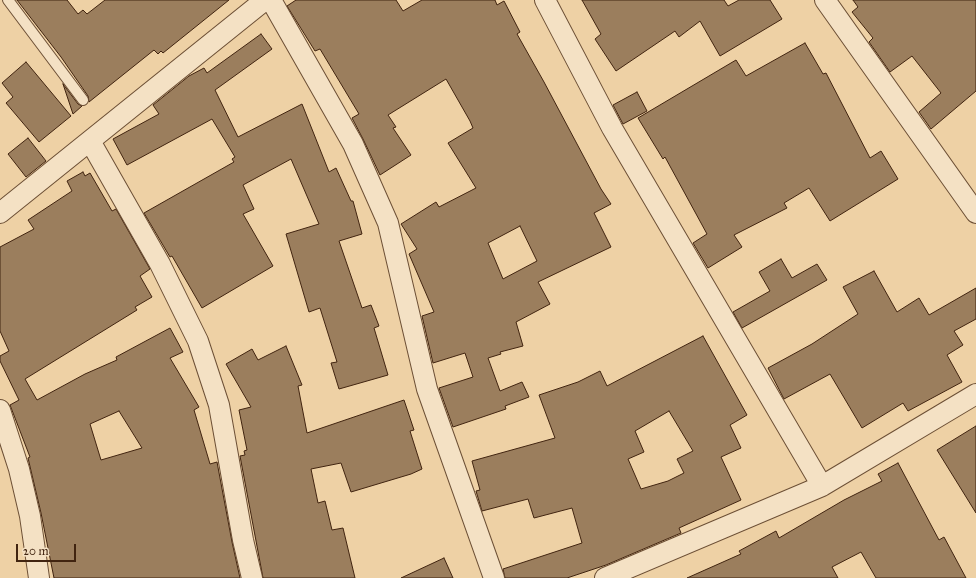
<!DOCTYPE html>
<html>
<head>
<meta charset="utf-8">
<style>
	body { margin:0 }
	#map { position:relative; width:976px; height:578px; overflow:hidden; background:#eed1a5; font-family:"IM FELL Great Primer",serif }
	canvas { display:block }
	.scale { position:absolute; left:16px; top:544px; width:60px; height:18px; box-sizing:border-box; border:2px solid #412410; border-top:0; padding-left:5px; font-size:12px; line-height:14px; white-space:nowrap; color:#412410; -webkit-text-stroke:3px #f4e1c4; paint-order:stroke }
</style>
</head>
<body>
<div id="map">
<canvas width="976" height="578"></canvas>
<div class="scale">20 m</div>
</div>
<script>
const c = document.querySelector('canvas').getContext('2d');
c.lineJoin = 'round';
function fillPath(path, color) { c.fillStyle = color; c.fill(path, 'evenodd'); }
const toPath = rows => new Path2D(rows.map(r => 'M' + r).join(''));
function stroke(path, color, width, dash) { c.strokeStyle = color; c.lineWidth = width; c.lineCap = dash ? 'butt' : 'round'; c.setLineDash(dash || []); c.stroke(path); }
const building = toPath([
	[17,0,67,0,78,14,83,10,87,14,105,0,229,0,163,53,161,51,158,54,154,50,89,102,88,96,61,57,17,0],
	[296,0,396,0,403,11,422,0,495,0,497,5,504,1,520,32,517,34,544,82,601,189,611,204,594,213,611,247,538,282,550,304,516,322,523,346,500,352,501,354,488,358,500,391,522,382,529,397,505,406,506,409,453,427,439,388,473,377,465,353,433,363,422,316,434,312,409,254,417,249,401,224,436,202,439,207,476,188,448,143,473,128,470,121,446,79,388,115,396,127,393,128,411,155,380,175,363,139,352,118,359,114,320,49,315,51,287,6,296,0],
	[520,226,537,261,503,279,488,243,520,226],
	[582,0,724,0,728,6,739,0,770,0,782,19,720,56,700,21,679,37,675,31,616,71,595,39,601,34,582,0],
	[853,0,976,0,976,91,931,129,919,112,941,93,912,56,890,72,869,42,873,38,852,12,858,7,853,0],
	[261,34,272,49,215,90,238,137,302,104,329,172,336,168,351,201,353,201,362,234,339,241,362,308,371,305,379,326,374,328,388,375,339,389,331,363,337,362,320,308,309,312,286,234,319,224,291,159,243,185,254,209,243,214,273,266,202,308,172,256,170,257,144,213,234,162,232,159,235,157,212,119,127,165,113,139,159,114,153,105,189,76,204,68,207,73,261,34],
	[805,43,823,74,826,73,870,158,881,151,898,179,830,221,809,188,784,203,787,208,734,235,742,247,708,268,693,243,707,234,665,157,663,159,638,118,736,60,746,76,805,43],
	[26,62,71,116,39,142,6,103,13,97,2,83,26,62],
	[63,84,78,104,82,106,73,114,63,84],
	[637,92,647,111,623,124,613,105,637,92],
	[28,138,46,161,26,177,8,154,28,138],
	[83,172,85,176,90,173,112,211,116,209,150,269,140,276,152,297,135,307,137,310,25,379,37,400,85,374,117,360,116,357,170,328,183,352,170,358,199,407,194,410,210,464,217,462,232,542,240,578,54,578,41,513,28,458,30,457,10,405,19,400,0,361,0,356,9,351,0,331,0,247,34,229,28,220,72,191,67,181,83,172],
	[119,411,142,448,101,460,90,424,119,411],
	[781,259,792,278,817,264,827,280,742,328,733,312,770,291,759,272,781,259],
	[874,271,897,312,919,298,929,315,976,288,976,319,954,331,963,345,947,355,962,382,908,411,903,403,862,428,830,374,784,399,768,368,812,344,858,314,843,287,874,271],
	[703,336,747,415,730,425,741,448,721,457,741,500,679,528,681,533,606,565,567,578,505,578,503,569,582,543,572,508,534,518,528,499,482,511,476,491,480,490,472,461,555,438,539,395,578,382,600,371,607,386,703,336],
	[669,411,693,451,677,459,684,473,668,481,641,489,628,459,644,452,635,431,669,411],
	[286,346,302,385,298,386,307,433,404,400,414,430,410,431,422,469,411,474,351,492,341,463,311,469,318,503,325,501,332,530,343,528,355,578,263,578,240,456,245,455,244,451,247,450,239,410,251,407,226,364,252,349,258,360,286,346],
	[976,426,976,513,937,450,976,426],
	[898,463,939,540,944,537,966,578,876,578,861,552,832,567,838,578,687,578,741,554,739,551,776,531,779,538,844,500,882,481,878,474,898,463],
	[444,558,453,578,401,578,444,558]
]);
fillPath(building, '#9b7e5d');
stroke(building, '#412410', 1);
const service = toPath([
	[8,0,83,100]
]);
const minor = toPath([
	[271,0,353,144,388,223,427,389,494,578],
	[545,0,612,128,822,486],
	[825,0,976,213],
	[90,141,160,264,198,341,219,405,243,540,252,578],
	[0,213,265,0],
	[0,410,19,469,30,516,39,578],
	[605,578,822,486,976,394]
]);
stroke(service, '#6c4f35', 12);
stroke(minor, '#6c4f35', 22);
stroke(service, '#f4e1c4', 10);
stroke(minor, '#f4e1c4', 20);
</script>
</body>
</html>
